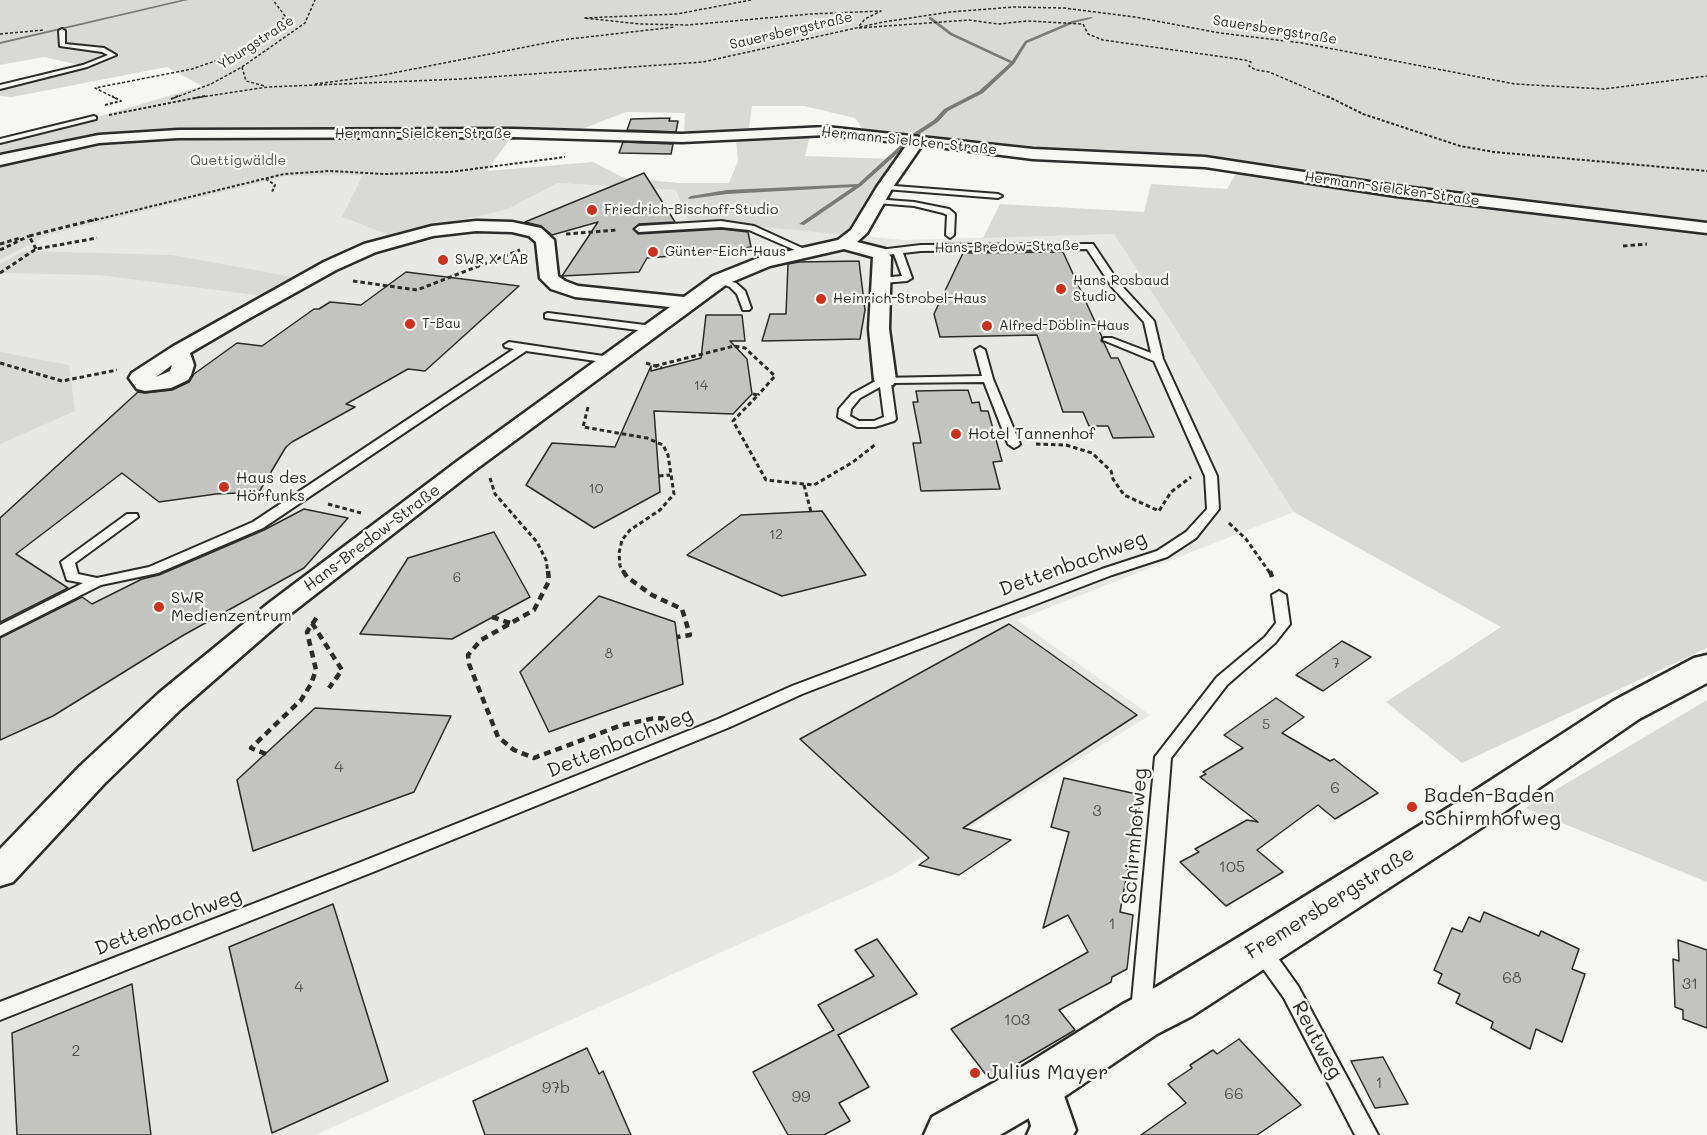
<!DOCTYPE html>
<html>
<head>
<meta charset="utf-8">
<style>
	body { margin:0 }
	canvas { display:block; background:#f6f6f2 }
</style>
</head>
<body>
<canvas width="1707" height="1135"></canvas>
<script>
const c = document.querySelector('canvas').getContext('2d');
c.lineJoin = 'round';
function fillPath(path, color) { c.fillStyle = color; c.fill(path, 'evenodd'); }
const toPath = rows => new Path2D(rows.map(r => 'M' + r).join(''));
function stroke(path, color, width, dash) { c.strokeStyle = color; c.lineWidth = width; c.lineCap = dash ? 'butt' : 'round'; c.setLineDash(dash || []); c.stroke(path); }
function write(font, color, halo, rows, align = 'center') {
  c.font = font + ' Mali,sans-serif'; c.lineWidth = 4.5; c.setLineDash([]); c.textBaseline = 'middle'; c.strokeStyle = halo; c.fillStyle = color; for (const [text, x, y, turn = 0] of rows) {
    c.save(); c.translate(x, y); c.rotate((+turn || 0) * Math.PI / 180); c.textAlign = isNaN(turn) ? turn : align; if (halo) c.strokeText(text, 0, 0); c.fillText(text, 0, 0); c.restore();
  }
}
fillPath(toPath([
	[364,175,343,217,508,209,558,183,677,190,688,220,904,240,1114,234,1294,512,1017,620,1150,715,893,875,315,1135,0,1135,0,260,48,235,287,176]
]), '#e7e7e3');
fillPath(toPath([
	[0,0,1707,0,1707,648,1462,763,1386,702,1501,627,1294,512,1114,234,983,238,1000,204,1144,212,1151,184,1227,189,1238,170,1225,165,1068,156,866,134,855,118,804,106,752,106,748,134,684,134,685,113,626,112,569,134,514,133,487,171,593,162,624,178,680,183,729,183,738,161,736,140,810,135,805,156,894,159,847,235,688,220,676,190,558,183,508,209,392,236,342,217,363,175,287,176,48,235,0,260,0,141,94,118,202,86,167,67,12,97,0,96,0,87,84,66,44,57,0,65],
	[24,251,172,255,299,278,264,296,99,275,0,273,0,264],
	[0,352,69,365,75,411,0,444],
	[1707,700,1707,882,1525,808]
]), '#d9d9d5');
fillPath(toPath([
	[181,0,188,0,0,44,0,42,181,0],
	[929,17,931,17,952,33,1012,61,1025,41,1072,21,1091,17,1093,18,1074,23,1027,43,1014,64,983,93,948,111,938,122,918,135,861,186,804,225,799,224,853,187,727,194,689,199,688,198,691,196,727,190,858,184,914,133,934,120,944,109,979,91,1010,63,950,35,929,19,929,17]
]), '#7a7a78');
const building = toPath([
	[670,118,669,121,678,121,676,132,627,130,631,119,670,118],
	[623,142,673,144,671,154,619,153,623,142],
	[644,173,675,222,639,224,633,229,638,234,721,229,748,232,751,247,711,253,647,258,639,272,562,276,598,222,552,235,541,226,525,222,644,173],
	[1063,252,1102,337,1101,341,1104,343,1111,358,1118,358,1154,437,1113,438,1108,426,1089,426,1083,412,1063,412,1037,335,940,337,934,314,963,253,1063,252],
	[859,261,865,310,860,339,762,341,770,314,786,314,788,264,799,262,859,261],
	[406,272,519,286,425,371,408,369,346,404,355,407,292,442,286,447,259,492,216,494,159,502,122,473,16,554,68,588,0,622,0,518,138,392,145,393,172,390,189,382,194,374,237,343,262,346,314,309,319,309,330,302,361,305,406,272],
	[706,315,742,315,745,341,730,341,747,359,752,394,733,414,654,411,660,492,594,528,526,485,552,443,615,447,651,366,651,371,701,358,706,315],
	[968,390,972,403,979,402,981,411,988,411,1002,461,993,462,1000,489,921,491,913,443,921,443,913,402,918,402,916,391,968,390],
	[304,509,348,518,304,568,182,636,53,716,0,740,0,638,82,597,92,604,142,579,159,575,264,530,304,509],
	[822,511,866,575,782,596,687,555,741,515,822,511],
	[494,532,530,597,452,639,360,634,408,558,494,532],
	[599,596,675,622,683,684,549,732,520,672,599,596],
	[1009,624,1137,715,963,828,1011,840,959,875,919,865,929,858,800,739,1009,624],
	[1342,641,1371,657,1323,691,1296,675,1342,641],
	[1276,698,1304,717,1282,733,1330,761,1334,759,1378,793,1335,819,1318,805,1257,850,1283,872,1226,906,1180,862,1199,852,1195,849,1247,820,1258,822,1200,777,1206,774,1203,772,1243,748,1224,735,1276,698],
	[315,708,451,716,414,792,253,851,237,780,315,708],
	[1064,778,1141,795,1120,912,1133,915,1127,969,1112,977,1111,982,1059,1010,1075,1030,990,1080,951,1029,1088,952,1068,915,1043,928,1069,832,1051,827,1064,778],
	[333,904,388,1081,272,1133,229,947,333,904],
	[1484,912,1539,936,1541,931,1579,949,1572,969,1585,974,1562,1042,1536,1029,1530,1049,1491,1028,1493,1022,1456,1003,1460,994,1438,983,1442,974,1434,970,1452,928,1462,932,1469,917,1480,922,1484,912],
	[877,939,917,994,838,1035,869,1087,839,1103,850,1121,824,1135,788,1135,753,1072,834,1030,818,1005,874,976,855,950,877,939],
	[1678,940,1707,950,1707,1028,1683,1019,1683,1010,1675,1007,1673,959,1679,961,1678,940],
	[132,984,151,1135,17,1135,12,1033,132,984],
	[1239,1039,1301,1105,1257,1135,1141,1135,1186,1103,1168,1084,1192,1068,1190,1065,1213,1050,1217,1054,1239,1039],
	[587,1048,599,1074,603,1071,631,1135,485,1135,473,1101,587,1048],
	[1383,1057,1408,1104,1375,1108,1351,1061,1383,1057]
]);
fillPath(building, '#c3c3c0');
stroke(building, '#2b2b2b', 1.5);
const service = toPath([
	[62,29,65,31,65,44,104,48,116,55,87,67,0,89,0,85,83,65,108,55,102,52,60,46,59,31,62,29],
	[94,116,96,117,96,119,0,143,0,139,94,116],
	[882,185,998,194,1002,196,998,198,885,189,881,187,882,185],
	[874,199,914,202,949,209,955,214,954,235,950,238,946,235,947,215,943,213,914,206,877,203,873,201,874,199],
	[721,221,754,226,811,252,804,254,749,230,721,227,639,232,635,229,639,226,721,221],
	[1093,244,1119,283,1154,321,1163,359,1217,476,1219,509,1196,538,1167,557,1112,575,802,694,730,727,373,872,0,1020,0,1002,361,862,718,719,792,686,1102,569,1157,551,1186,532,1207,509,1205,476,1154,361,1103,340,1104,338,1112,338,1151,353,1144,322,1112,287,1087,249,921,251,903,253,912,278,907,281,883,283,878,280,880,278,902,276,894,254,879,256,875,253,879,250,921,245,1093,244],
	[717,278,736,283,745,291,751,308,749,310,743,310,737,294,730,287,717,282,717,278],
	[548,313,653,326,658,329,653,332,545,318,545,314,548,313],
	[509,342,610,357,615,360,610,363,526,351,263,528,158,573,101,585,0,636,0,625,83,583,67,580,61,562,127,514,137,514,138,517,75,563,78,574,97,578,149,567,253,522,514,349,505,347,504,345,509,342],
	[980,347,985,350,993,379,1020,444,1018,446,1014,448,1008,444,984,382,891,383,896,419,894,421,875,427,857,427,838,417,839,409,852,394,881,378,982,376,975,350,980,347],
	[880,387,884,417,874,421,859,421,850,416,851,409,860,398,880,387],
	[1279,591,1286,595,1290,624,1275,643,1227,685,1171,758,1151,1011,1148,1017,1141,1020,1134,1017,1131,1011,1155,757,1217,677,1265,637,1276,623,1272,595,1279,591],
	[1261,942,1268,944,1298,986,1378,1135,1355,1135,1284,998,1254,956,1251,950,1254,944,1261,942]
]);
const minor = toPath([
	[826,127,1033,149,1205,157,1396,186,1707,223,1707,233,1396,196,1205,167,1033,159,922,145,893,187,867,233,857,242,885,249,891,257,889,329,896,380,893,385,885,386,877,385,874,380,869,329,873,257,844,249,770,266,727,284,475,470,289,615,181,709,104,784,13,882,0,886,0,849,80,766,159,693,269,603,459,460,670,307,575,297,551,289,540,278,536,242,529,236,512,232,476,231,433,236,376,252,336,270,248,319,190,353,194,365,191,375,188,380,171,388,145,391,137,389,129,378,132,373,172,347,324,262,364,244,432,226,476,221,512,222,541,228,554,240,558,276,565,281,578,286,684,297,713,276,758,258,838,240,851,230,877,187,908,143,826,135,682,142,514,137,178,138,99,143,0,165,0,155,99,135,178,130,514,129,682,134,826,127],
	[172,365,170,371,156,377,172,365],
	[1040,1064,1055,1070,1076,1130,1073,1135,1027,1135,1031,1126,1019,1084,1025,1070,1040,1064]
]);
const secondary = toPath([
	[1707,655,1707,683,1639,719,1481,828,1192,1016,1157,1034,1058,1101,1000,1135,924,1135,932,1117,1022,1067,1123,1004,1158,986,1244,934,1451,806,1613,701,1694,658,1707,655]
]);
stroke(service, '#2b2b2b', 4);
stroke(minor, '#2b2b2b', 5);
stroke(secondary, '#2b2b2b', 5);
stroke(toPath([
	[751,0,677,14,584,18,640,24,688,25,811,14,881,11,865,19,859,26],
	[859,28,969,20,998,24,1027,21,1083,24,1088,34,1103,40,1245,60,1251,62,1249,66,1256,70,1269,72,1330,98],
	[0,34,44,30],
	[242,67,246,81,265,86],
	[315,84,383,75,561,40,675,27],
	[115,98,95,88,192,69,224,58,253,44,273,31,285,16,273,0],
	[174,98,211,84,242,67,305,23,315,0],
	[195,98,268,87,461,79,703,62,883,22,950,12,1014,7,1064,8,1135,17,1220,33,1302,43,1515,84,1604,89,1707,76]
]), '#2b2b2b', 1.5, [3, 2]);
stroke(toPath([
	[1327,96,1363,114,1460,146,1494,152,1707,171],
	[171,99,178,96],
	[105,105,121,101,112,96],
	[109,115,205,96],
	[266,179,275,185,272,192],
	[91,221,284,174,330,171,385,174,450,172,565,157]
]), '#2b2b2b', 2, [3, 2]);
stroke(toPath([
	[566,234,617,230],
	[0,244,20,238],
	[1623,246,1647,244],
	[36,249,29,236,97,219],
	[0,250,29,236],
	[0,273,36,249,97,238],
	[353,281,417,290,520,250],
	[0,363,62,381,117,370],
	[646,363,662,368],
	[655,366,734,346,745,348,775,376,758,395],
	[753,394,758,395,733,421,766,480,814,485,853,462,876,444],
	[588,407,583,427,647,438,663,445,668,455,674,494,660,510,630,530,622,540,619,553,620,566,624,573],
	[1036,444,1066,445,1092,453,1111,471,1113,479,1124,495,1159,511,1171,492,1191,477],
	[659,476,670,475],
	[490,478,495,494,537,542,546,560,548,573],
	[804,485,811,512],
	[328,504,361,513],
	[1229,523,1246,539,1270,573]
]), '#2b2b2b', 3, [4.5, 3]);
stroke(toPath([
	[548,571,549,581,534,610,481,640,468,655,469,664,498,737,514,750,534,758,622,725,655,718,674,719],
	[623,571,627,577,652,595,682,609,690,635,677,637],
	[1270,571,1272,577],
	[492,617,510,623],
	[312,623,342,670,329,688],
	[266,754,251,748,301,700,311,684,316,670,307,632,317,617,316,614]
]), '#2b2b2b', 4.5, [7, 5]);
fillPath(service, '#f6f6f2');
fillPath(minor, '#f6f6f2');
fillPath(secondary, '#f6f6f2');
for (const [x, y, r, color] of [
	[592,210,6,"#c8321e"],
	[653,252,6,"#c8321e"],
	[443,260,6,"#c8321e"],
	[1061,289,6,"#c8321e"],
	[821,299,6,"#c8321e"],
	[410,324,6,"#c8321e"],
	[987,326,6,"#c8321e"],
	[956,434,6,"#c8321e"],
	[224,487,6,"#c8321e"],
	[159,607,6,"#c8321e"],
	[1412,807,6,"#c8321e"],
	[975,1073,6,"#c8321e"]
]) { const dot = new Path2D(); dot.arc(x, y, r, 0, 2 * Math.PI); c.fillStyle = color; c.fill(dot); stroke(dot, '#f6f6f2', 2); }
write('14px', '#2b2b2b', '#f6f6f2', [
	["Sauersbergstraße",1275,30,9],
	["Sauersbergstraße",791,31,-13],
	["Yburgstraße",256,43,-33],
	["Hermann-Sielcken-Straße",423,134],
	["Hermann-Sielcken-Straße",909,141,6],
	["Hermann-Sielcken-Straße",1392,189,8],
	["Hans-Bredow-Straße",1007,247,-1]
]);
write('14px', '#565656', '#f6f6f2', [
	["Quettigwäldle",238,161]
]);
write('14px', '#2b2b2b', '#f6f6f2', [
	["Friedrich-Bischoff-Studio",604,210],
	["Günter-Eich-Haus",665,252],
	["SWR X LAB",455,260],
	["Hans Rosbaud",1073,281],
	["Studio",1073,297],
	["Heinrich-Strobel-Haus",833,299],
	["T-Bau",422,324],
	["Alfred-Döblin-Haus",999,326]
], 'left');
write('14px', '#515150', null, [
	["14",701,386],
	["10",596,489],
	["12",776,535],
	["6",457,578],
	["8",609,654],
	["7",1336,664],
	["5",1266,725]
]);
write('16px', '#2b2b2b', '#f6f6f2', [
	["Hotel Tannenhof",968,434],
	["Haus des",236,478],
	["Hörfunks",236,496],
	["SWR",171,598],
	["Medienzentrum",171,616]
], 'left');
write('16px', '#2b2b2b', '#f6f6f2', [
	["Hans-Bredow-Straße",372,538,-37]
]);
write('16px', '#515150', null, [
	["4",339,767],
	["6",1335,788],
	["3",1097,811],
	["105",1232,867],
	["1",1112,924],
	["68",1512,978],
	["31",1690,984],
	["4",299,987],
	["103",1017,1020],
	["2",76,1051],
	["1",1379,1083],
	["97b",556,1088],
	["66",1234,1094],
	["99",801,1097]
]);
write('20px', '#2b2b2b', '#f6f6f2', [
	["Dettenbachweg",1073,564,-20],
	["Dettenbachweg",620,743,-22],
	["Schirmhofweg",1135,836,-85],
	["Fremersbergstraße",1330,903,-32],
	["Dettenbachweg",168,922,-21],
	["Reutweg",1317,1040,62]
]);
write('20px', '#2b2b2b', '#f6f6f2', [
	["Baden-Baden",1424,796],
	["Schirmhofweg",1424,819],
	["Julius Mayer",987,1073]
], 'left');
</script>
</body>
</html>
